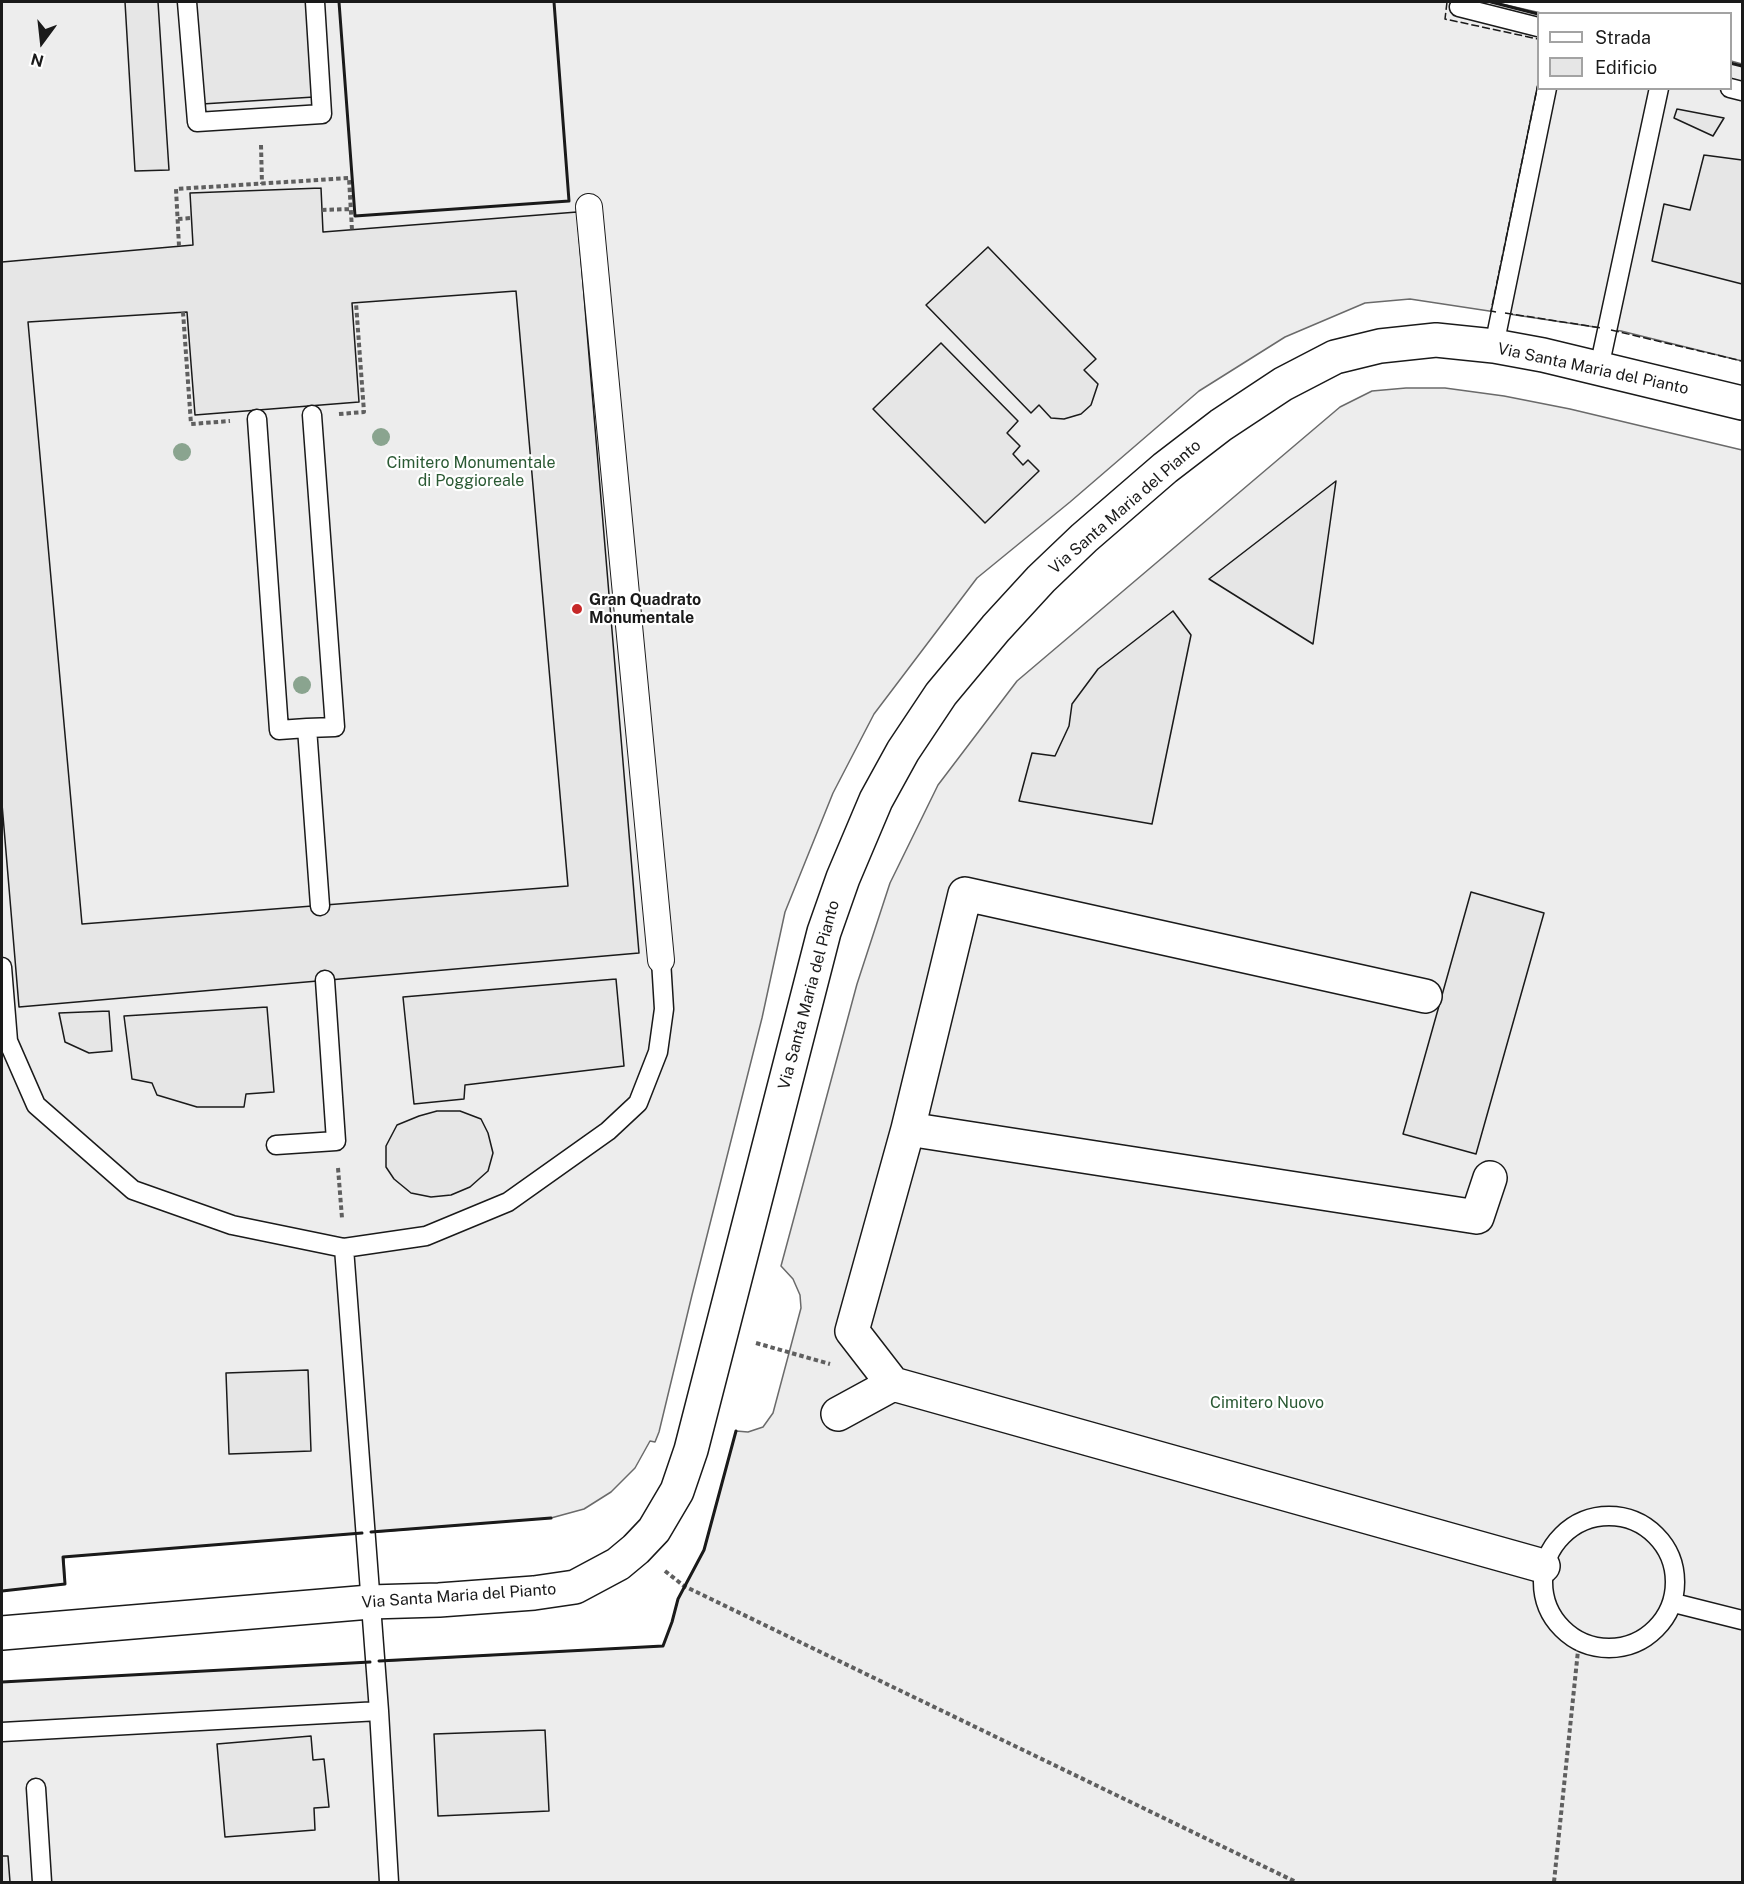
<!DOCTYPE html>
<html>
<head>
<meta charset="utf-8">
<style>
	body { margin:0 }
	#map { position:relative; width:1744px; height:1884px; overflow:hidden; background:#fff; font-family:"Public Sans",sans-serif }
	canvas { display:block }
	.frame { position:absolute; inset:0; border:3px solid #1a1a1a; pointer-events:none }
	.legend { position:absolute; left:1537px; top:12px; width:195px; height:78px; box-sizing:border-box; background:#fff; border:2px solid #a3a3a3; margin:0; padding:8px 10px; list-style:none; font-size:18px; color:#1a1a1a }
	.legend li { display:flex; align-items:center; gap:12px; height:30px }
	.legend b { width:30px; border:2px solid #a3a3a3 }
	.north { position:absolute; left:12px; top:12px; width:60px; height:60px; -webkit-text-stroke:4px #fff; paint-order:stroke; rotate:195deg; font-size:16px; font-weight:700; line-height:24px; text-align:center; color:#1a1a1a }
	.north::after { content:''; display:block; margin:auto; width:21px; height:27px; background:#1a1a1a; clip-path:polygon(50% 0,100% 100%,50% 72%,0 100%) }
</style>
</head>
<body>
<div id="map">
<canvas width="1744" height="1884"></canvas>
<div class="frame"></div>
<ul class="legend">
<li><b style="height:8px;background:#fff"></b>Strada</li>
<li><b style="height:16px;background:#e6e6e6"></b>Edificio</li>
</ul>
<div class="north">N</div>
</div>
<script>
const c = document.querySelector('canvas').getContext('2d');
c.lineJoin = 'round';
function fillPath(path, color) { c.fillStyle = color; c.fill(path, 'evenodd'); }
const toPath = rows => new Path2D(rows.map(r => 'M' + r).join(''));
function stroke(path, color, width, dash) { c.strokeStyle = color; c.lineWidth = width; c.lineCap = dash ? 'butt' : 'round'; c.setLineDash(dash || []); c.stroke(path); }
function write(font, color, halo, rows, align = 'center') {
  c.font = font + ' "Public Sans",sans-serif'; c.lineWidth = 4.5; c.setLineDash([]); c.textBaseline = 'middle'; c.strokeStyle = halo; c.fillStyle = color; for (const [text, x, y, turn = 0] of rows) {
    c.save(); c.translate(x, y); c.rotate((+turn || 0) * Math.PI / 180); c.textAlign = isNaN(turn) ? turn : align; if (halo) c.strokeText(text, 0, 0); c.fillText(text, 0, 0); c.restore();
  }
}
const built = toPath([
	[2,2,1493,2,1541,13,1538,14,1538,88,1730,88,1731,61,1742,64,1742,361,1621,331,1410,299,1365,303,1285,337,1199,391,1070,502,977,578,874,714,833,793,785,912,762,1018,692,1295,659,1432,655,1442,650,1441,635,1468,611,1492,584,1509,551,1518,64,1557,65,1584,2,1591,2,2],
	[1406,388,1445,388,1504,396,1570,409,1742,450,1742,1882,2,1882,2,1682,663,1646,672,1622,678,1599,704,1550,736,1431,748,1432,763,1427,773,1413,801,1308,800,1295,793,1279,781,1266,857,984,890,883,938,785,1017,681,1340,407,1372,391,1406,388]
]);
fillPath(built, '#ededed');
stroke(built, '#6a6a6a', 1.5);
const building = toPath([
	[125,2,158,2,169,170,135,171,125,2],
	[195,2,307,2,314,97,202,104,195,2],
	[1677,109,1724,118,1713,136,1674,118,1677,109],
	[1704,155,1742,160,1742,284,1652,261,1664,204,1690,210,1704,155],
	[321,188,323,232,577,212,639,953,19,1007,2,804,2,262,193,245,190,193,321,188],
	[516,291,568,886,82,924,28,322,187,312,195,415,359,402,352,303,516,291],
	[988,247,1096,359,1084,370,1098,384,1091,405,1081,414,1064,419,1051,418,1039,405,1031,413,926,305,988,247],
	[941,343,1018,421,1007,433,1020,446,1013,454,1023,465,1028,460,1039,471,985,523,873,409,941,343],
	[1336,481,1313,644,1209,579,1336,481],
	[1173,611,1191,635,1152,824,1019,801,1032,753,1055,756,1069,726,1072,704,1098,669,1173,611],
	[1471,892,1544,913,1476,1154,1403,1134,1471,892],
	[616,979,624,1066,465,1085,464,1099,414,1104,403,997,616,979],
	[267,1007,274,1092,246,1094,244,1107,197,1107,157,1095,152,1083,132,1079,124,1016,267,1007],
	[109,1011,112,1051,89,1053,65,1042,59,1013,109,1011],
	[437,1111,460,1111,481,1119,488,1133,493,1153,488,1171,470,1187,451,1195,431,1197,411,1193,394,1179,386,1167,386,1146,397,1125,419,1116,437,1111],
	[308,1370,311,1451,229,1454,226,1373,308,1370],
	[545,1730,549,1811,438,1816,434,1734,545,1730],
	[311,1736,313,1760,324,1759,329,1807,314,1808,315,1830,225,1837,217,1744,311,1736],
	[2,1856,8,1856,10,1882,2,1882,2,1856]
]);
fillPath(building, '#e6e6e6');
stroke(building, '#1a1a1a', 1.5);
const service = toPath([
	[187,2,197,122,322,114,315,2],
	[1459,7,1538,27],
	[1730,88,1742,91],
	[1494,346,1547,88],
	[1599,368,1659,88],
	[257,419,279,730,307,728,320,906],
	[307,728,335,727,312,415],
	[2,967,8,1041,36,1105,133,1190,232,1225,344,1248,426,1236,508,1202,608,1131,638,1103,658,1052,664,1009,661,960],
	[276,1145,336,1141,325,980],
	[344,1248,379,1711,389,1882],
	'1543 1582a66 66 0 1 1 132 0a66 66 0 1 1-132 0Z',
	[1674,1603,1742,1620],
	[2,1732,379,1711],
	[36,1788,42,1882]
]);
const pedestrian = toPath([
	[589,207,661,960]
]);
const minor = toPath([
	[908,1129,965,894,1425,996],
	[893,1384,852,1331,908,1129,1477,1217,1490,1178],
	[838,1414,893,1384,1543,1566],
	[2,1633,370,1602,439,1600,534,1593,575,1587,618,1564,636,1549,654,1530,677,1491,691,1450,824,932,843,878,876,800,903,751,941,694,996,628,1041,579,1084,538,1165,468,1221,425,1283,384,1335,357,1380,346,1436,340,1494,346,1543,355,1742,403]
]);
stroke(service, '#1a1a1a', 21);
stroke(pedestrian, '#1a1a1a', 28);
stroke(minor, '#1a1a1a', 36);
stroke(toPath([
	[261,145,262,184],
	[322,210,350,209],
	[178,219,191,218],
	[179,246,176,189,349,178,352,230],
	[183,312,191,424,230,421],
	[339,414,364,412,356,303],
	[338,1168,342,1218],
	[756,1343,830,1364],
	[665,1571,684,1586,1296,1882],
	[1554,1882,1579,1641]
]), '#5f5f5f', 4, [4.5, 3]);
stroke(service, '#fff', 18);
stroke(pedestrian, '#fff', 26);
stroke(minor, '#fff', 33);
stroke(toPath([
	[1447,2,1445,19,1538,39],
	[1496,312,1491,311,1538,84],
	[1505,313,1602,328],
	[1611,330,1742,361]
]), '#1a1a1a', 1.5, [8, 3]);
stroke(toPath([
	[339,2,355,216,569,201,554,2],
	[1491,2,1538,14],
	[1730,63,1742,66],
	[371,1532,551,1518],
	[2,1591,65,1584,63,1557,362,1533],
	[379,1661,663,1646,672,1622,678,1599,704,1550,736,1431],
	[2,1682,370,1662]
]), '#1a1a1a', 3);
c.fillStyle = '#8aa48f';
for (const [x, y] of [
	[381,437],
	[182,452],
	[302,685]
]) { c.beginPath(); c.arc(x, y, 9, 0, 2 * Math.PI); c.fill(); }
for (const [x, y, r, color] of [
	[577,609,6,"#c62828"]
]) { const dot = new Path2D(); dot.arc(x, y, r, 0, 2 * Math.PI); c.fillStyle = color; c.fill(dot); stroke(dot, '#fff', 2); }
write('16px', '#1a1a1a', '#fff', [
	["Via Santa Maria del Pianto",1593,369,12],
	["Via Santa Maria del Pianto",1125,507,-41],
	["Via Santa Maria del Pianto",809,995,-75],
	["Via Santa Maria del Pianto",459,1596,-4]
]);
write('16px', '#2b5a34', '#fff', [
	["Cimitero Monumentale",471,463],
	["di Poggioreale",471,481],
	["Cimitero Nuovo",1267,1403]
]);
write('bold 16px', '#1a1a1a', '#fff', [
	["Gran Quadrato",589,600],
	["Monumentale",589,618]
], 'left');
</script>
</body>
</html>
